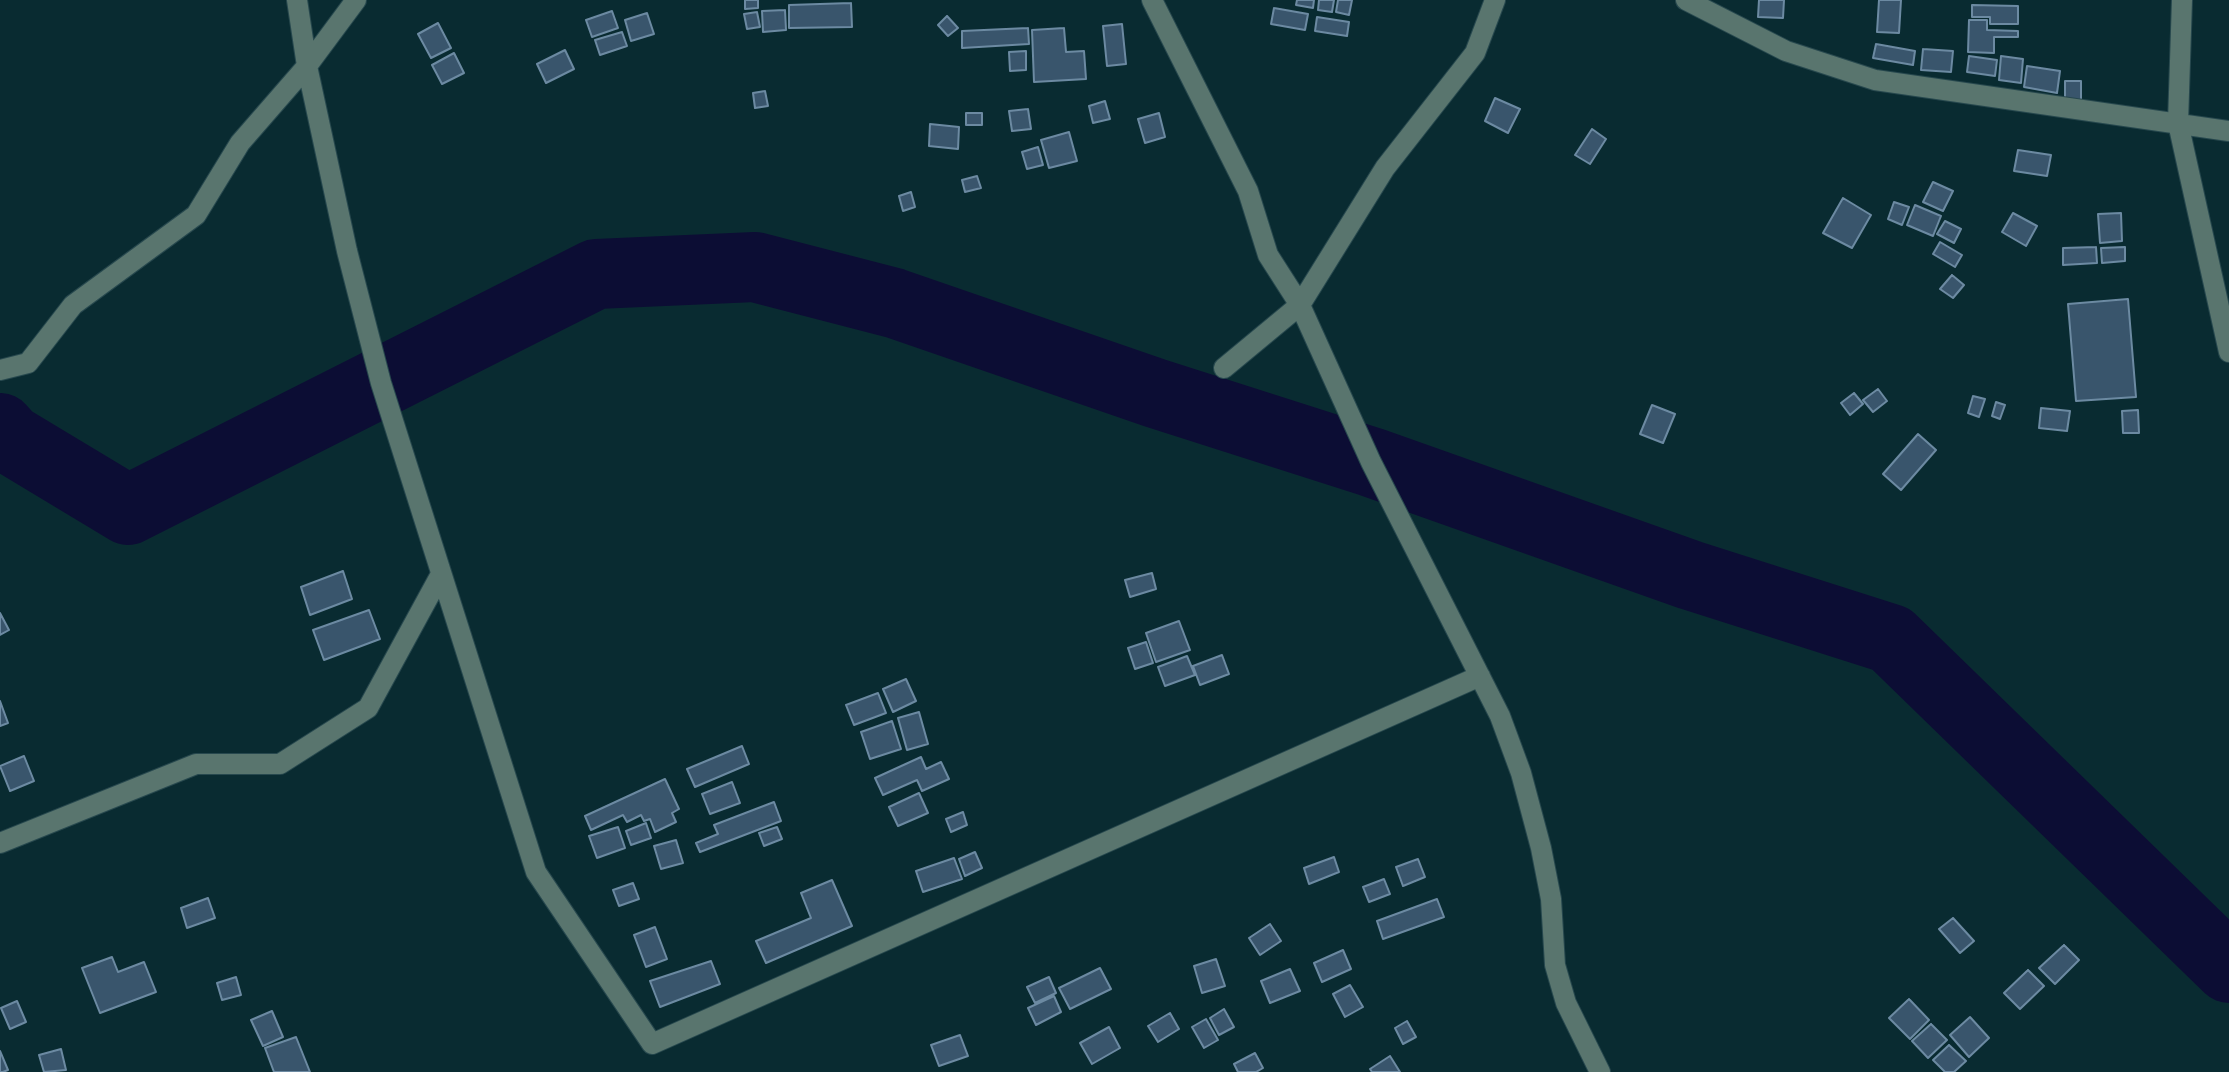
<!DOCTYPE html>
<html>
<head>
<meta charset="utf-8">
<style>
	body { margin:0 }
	canvas { display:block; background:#092b31 }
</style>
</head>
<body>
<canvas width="2229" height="1072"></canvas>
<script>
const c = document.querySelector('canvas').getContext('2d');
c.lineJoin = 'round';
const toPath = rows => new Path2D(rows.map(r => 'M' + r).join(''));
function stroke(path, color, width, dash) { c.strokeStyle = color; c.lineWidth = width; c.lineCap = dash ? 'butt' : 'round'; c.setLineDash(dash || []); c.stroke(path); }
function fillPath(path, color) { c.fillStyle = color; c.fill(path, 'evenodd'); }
stroke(toPath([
	[0,428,10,439,128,510,596,274,755,267,894,303,1155,393,1371,462,1690,575,1891,639,2229,968]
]), '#0c0d34', 70);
const building = toPath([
	[745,0,758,0,758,8,745,9,745,0],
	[1297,0,1314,0,1313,8,1296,5,1297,0],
	[1319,0,1334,0,1332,12,1318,10,1319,0],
	[1338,0,1352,0,1349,15,1336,12,1338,0],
	[1759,0,1784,0,1783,18,1758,17,1759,0],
	[1879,0,1901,0,1899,33,1877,32,1879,0],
	[851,3,852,27,789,28,789,5,851,3],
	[1972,5,2018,6,2018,24,1990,24,1990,17,1972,17,1972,5],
	[1274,8,1308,14,1305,30,1271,24,1274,8],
	[785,10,786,30,763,32,762,11,785,10],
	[612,11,618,28,592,37,586,20,612,11],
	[757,12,760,27,747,29,744,14,757,12],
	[647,13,654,34,631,41,625,20,647,13],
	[947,16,958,28,948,36,938,25,947,16],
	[1317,17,1349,22,1347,36,1315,31,1317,17],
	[1969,20,1987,20,1987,30,2018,31,2018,37,1994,37,1994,53,1968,52,1969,20],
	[438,23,451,48,431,58,418,34,438,23],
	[1122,24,1126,64,1107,66,1103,26,1122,24],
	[1028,28,1029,44,962,48,962,31,1028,28],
	[1064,28,1066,52,1084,51,1086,79,1034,82,1032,30,1064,28],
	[622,32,627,46,600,55,595,40,622,32],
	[1876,44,1915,51,1913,65,1873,58,1876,44],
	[1923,49,1953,51,1951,72,1921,70,1923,49],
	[565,50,574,69,546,83,537,64,565,50],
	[1026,51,1026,70,1010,71,1009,52,1026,51],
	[454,53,464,73,442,84,432,65,454,53],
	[1969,56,1997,60,1995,76,1967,72,1969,56],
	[2001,56,2023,59,2021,83,1999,80,2001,56],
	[2027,66,2060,71,2057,93,2024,87,2027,66],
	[2065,81,2081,81,2081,100,2065,99,2065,81],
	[765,91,768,106,755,108,753,93,765,91],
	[1495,98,1520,109,1508,133,1485,121,1495,98],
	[1105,101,1110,119,1093,123,1089,106,1105,101],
	[1028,109,1031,129,1012,131,1009,111,1028,109],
	[966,113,982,113,982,125,966,125,966,113],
	[1159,113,1165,137,1145,143,1138,119,1159,113],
	[930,124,959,127,958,149,929,146,930,124],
	[1592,129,1606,139,1590,164,1575,155,1592,129],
	[1069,132,1077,161,1049,168,1041,140,1069,132],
	[1038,147,1043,165,1027,169,1022,152,1038,147],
	[2018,150,2051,155,2047,176,2014,171,2018,150],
	[977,176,981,188,965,192,962,180,977,176],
	[1933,182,1953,191,1943,211,1923,202,1933,182],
	[911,192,915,207,903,211,899,196,911,192],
	[1843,198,1871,215,1852,248,1823,233,1843,198],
	[1894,202,1909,207,1902,225,1888,219,1894,202],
	[1915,205,1941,216,1933,236,1907,225,1915,205],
	[2013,213,2037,226,2026,246,2002,232,2013,213],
	[2121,213,2122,241,2100,243,2098,214,2121,213],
	[1945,221,1961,229,1954,243,1937,234,1945,221],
	[1940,242,1962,255,1955,267,1933,254,1940,242],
	[2096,247,2097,263,2063,265,2063,248,2096,247],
	[2125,247,2125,261,2102,263,2101,248,2125,247],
	[1952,275,1964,285,1953,298,1940,289,1952,275],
	[2128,299,2136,397,2076,401,2068,304,2128,299],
	[1878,389,1887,401,1873,412,1863,400,1878,389],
	[1854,393,1863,404,1850,415,1841,403,1854,393],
	[1973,396,1985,399,1979,417,1968,413,1973,396],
	[1996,402,2005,405,2000,419,1992,416,1996,402],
	[1652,405,1675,414,1663,443,1640,434,1652,405],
	[2041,408,2070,411,2067,431,2039,428,2041,408],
	[2138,410,2139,433,2123,433,2122,411,2138,410],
	[1918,434,1936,450,1901,490,1883,474,1918,434],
	[343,571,352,599,310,615,301,587,343,571],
	[1152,573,1156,589,1130,597,1125,580,1152,573],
	[369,610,380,639,324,660,313,630,369,610],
	[0,613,9,630,0,635,0,613],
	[1179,621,1190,650,1156,662,1146,633,1179,621],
	[1146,642,1153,663,1135,669,1128,648,1146,642],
	[1222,655,1229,674,1200,685,1193,666,1222,655],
	[1187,656,1195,675,1165,686,1158,667,1187,656],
	[906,679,916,701,893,712,883,689,906,679],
	[878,693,886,713,854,725,846,705,878,693],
	[0,701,8,723,0,726,0,701],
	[919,712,928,744,907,750,898,718,919,712],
	[892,721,901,749,870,759,861,732,892,721],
	[742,746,749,764,695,787,687,769,742,746],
	[24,756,34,781,10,791,0,766,24,756],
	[921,757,926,769,941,762,949,779,922,791,917,780,883,795,875,778,921,757],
	[665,779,679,809,672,813,676,822,655,832,650,819,644,821,641,815,627,822,623,815,591,830,585,816,665,779],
	[732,782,740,803,710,814,702,794,732,782],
	[919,793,928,813,898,826,889,807,919,793],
	[774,802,781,821,700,852,696,843,718,834,714,825,774,802],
	[963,812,967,825,951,832,946,819,963,812],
	[646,823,651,838,631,845,626,831,646,823],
	[618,827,625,848,597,858,589,836,618,827],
	[777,827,782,839,764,846,759,833,777,827],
	[676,840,683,863,661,869,654,846,676,840],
	[975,852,982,868,965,876,959,859,975,852],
	[1334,857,1339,872,1309,884,1304,868,1334,857],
	[954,858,962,879,923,892,916,871,954,858],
	[1418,859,1425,877,1403,886,1396,867,1418,859],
	[1384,879,1390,894,1369,902,1363,887,1384,879],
	[832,880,852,926,766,963,756,941,811,918,801,893,832,880],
	[633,883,639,899,619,906,613,890,633,883],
	[208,898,215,918,187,928,181,908,208,898],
	[1437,899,1444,917,1383,939,1377,921,1437,899],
	[1953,918,1974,941,1960,953,1939,929,1953,918],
	[1270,924,1281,941,1260,955,1249,938,1270,924],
	[655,927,667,959,646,967,634,935,655,927],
	[2064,945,2079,960,2055,984,2039,968,2064,945],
	[1343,950,1351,969,1322,982,1314,963,1343,950],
	[112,957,118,972,144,962,156,992,100,1013,82,968,112,957],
	[1216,959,1225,986,1202,993,1194,966,1216,959],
	[711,961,720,984,660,1007,650,981,711,961],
	[1100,968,1111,989,1070,1009,1059,988,1100,968],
	[1290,969,1300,991,1270,1003,1261,981,1290,969],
	[2028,970,2044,986,2020,1009,2004,993,2028,970],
	[236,977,241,995,222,1000,217,983,236,977],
	[1049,977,1056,993,1035,1003,1027,987,1049,977],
	[1350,985,1363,1007,1345,1017,1333,994,1350,985],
	[1054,996,1061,1012,1036,1025,1028,1008,1054,996],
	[1909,999,1929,1020,1910,1039,1889,1018,1909,999],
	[17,1001,26,1022,10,1029,1,1008,17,1001],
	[1224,1009,1234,1027,1219,1035,1210,1018,1224,1009],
	[272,1011,283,1037,263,1046,251,1020,272,1011],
	[1170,1013,1179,1029,1158,1042,1148,1026,1170,1013],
	[1970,1017,1989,1038,1969,1057,1950,1035,1970,1017],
	[1206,1019,1218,1040,1204,1048,1192,1027,1206,1019],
	[1407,1021,1416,1037,1403,1044,1395,1028,1407,1021],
	[1931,1024,1947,1040,1928,1058,1912,1041,1931,1024],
	[1109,1027,1120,1048,1092,1064,1080,1043,1109,1027],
	[960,1035,968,1056,939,1066,931,1045,960,1035],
	[296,1037,310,1072,274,1072,265,1048,296,1037],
	[1949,1045,1966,1061,1954,1072,1945,1072,1933,1060,1949,1045],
	[61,1049,66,1070,44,1072,39,1055,61,1049],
	[0,1051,8,1070,3,1072,0,1072,0,1051],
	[1255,1053,1263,1068,1256,1072,1238,1072,1234,1064,1255,1053],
	[1390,1056,1400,1072,1372,1072,1370,1069,1390,1056]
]);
fillPath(building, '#39556c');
stroke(building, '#6c8aa2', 2);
const minor = toPath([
	[297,0,307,66,347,251,381,383,536,872,652,1044,1480,676],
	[1152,0,1248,191,1268,255,1300,305,1371,462,1500,716,1521,773,1541,848,1551,899,1555,965,1566,1003,1600,1072],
	[1686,0,1786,51,1875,80,2229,131],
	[2182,0,2178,123,2229,352],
	[1224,368,1300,305,1385,168,1475,53,1495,0],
	[0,370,28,363,73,305,196,215,240,143,307,66,356,0],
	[0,843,196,764,280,764,368,708,441,574]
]);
stroke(minor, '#27484e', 22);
stroke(minor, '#59756e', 20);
</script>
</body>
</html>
